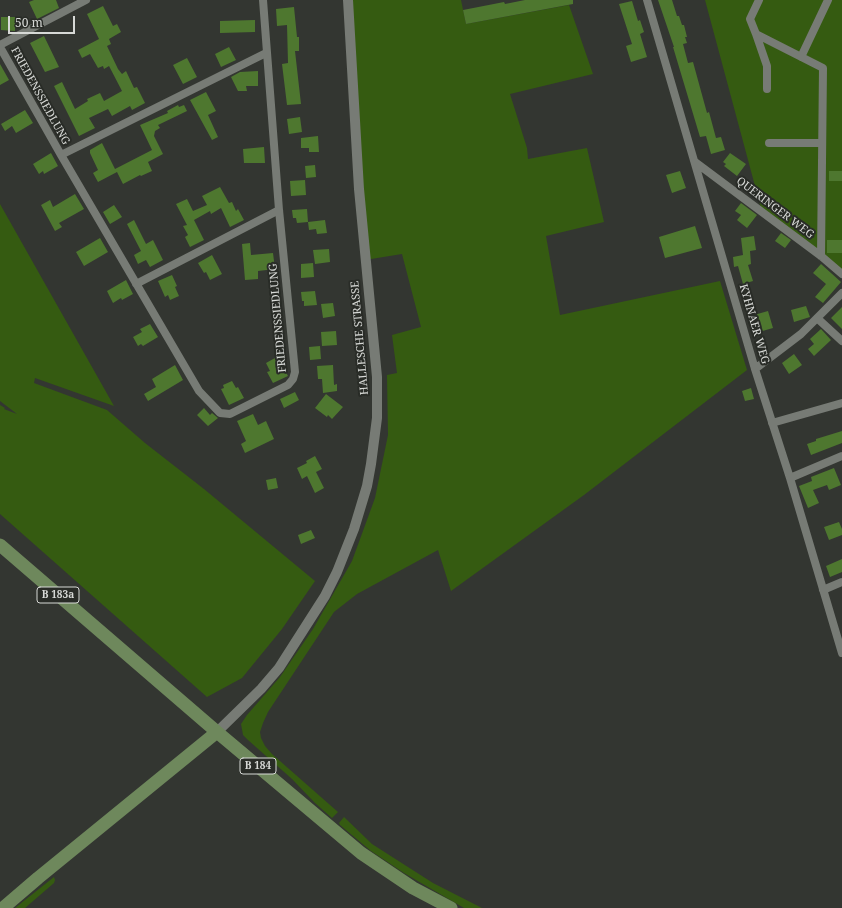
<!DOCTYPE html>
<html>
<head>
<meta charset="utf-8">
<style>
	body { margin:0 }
	#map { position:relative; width:842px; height:908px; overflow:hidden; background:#333631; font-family:"Noto Serif",serif }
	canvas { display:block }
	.scale { position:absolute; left:8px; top:16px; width:67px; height:18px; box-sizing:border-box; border:2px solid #d7d9d6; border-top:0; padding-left:5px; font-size:12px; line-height:14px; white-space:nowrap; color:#d7d9d6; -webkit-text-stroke:3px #292c27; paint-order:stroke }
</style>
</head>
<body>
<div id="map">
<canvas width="842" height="908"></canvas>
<div class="scale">50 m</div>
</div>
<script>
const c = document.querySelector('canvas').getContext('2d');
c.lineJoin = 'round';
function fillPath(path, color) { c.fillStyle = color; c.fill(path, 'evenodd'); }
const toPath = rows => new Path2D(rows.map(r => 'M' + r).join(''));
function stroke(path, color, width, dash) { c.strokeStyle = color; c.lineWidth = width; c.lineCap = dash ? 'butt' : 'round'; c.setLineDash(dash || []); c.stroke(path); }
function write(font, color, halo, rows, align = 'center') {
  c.font = font + ' "Noto Serif",serif'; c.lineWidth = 4; c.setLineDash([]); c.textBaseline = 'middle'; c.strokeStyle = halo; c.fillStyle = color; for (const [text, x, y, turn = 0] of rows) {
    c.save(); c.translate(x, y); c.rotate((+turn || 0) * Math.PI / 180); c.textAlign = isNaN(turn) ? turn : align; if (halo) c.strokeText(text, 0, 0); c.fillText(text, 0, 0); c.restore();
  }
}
fillPath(toPath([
	[348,0,461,0,466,24,569,5,593,74,510,94,527,148,528,159,587,148,604,222,546,236,560,315,720,281,747,370,584,495,451,591,438,550,357,594,334,612,268,712,263,723,260,732,261,738,265,746,272,754,338,812,332,818,315,803,292,779,248,740,243,735,241,724,247,715,280,677,313,629,352,561,375,498,388,435,387,375,397,373,392,335,421,327,402,254,365,260],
	[705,0,842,0,842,270,762,212],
	[0,204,114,406,35,378,34,383,107,410,145,443,204,489,315,581,282,629,242,678,207,697,0,514,0,405,5,408,4,409,17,414,0,401],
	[344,817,372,844,433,883,482,908,464,908,404,873,371,851,340,825,339,823],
	[54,877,55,880,54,883,25,908,15,908]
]), '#355b11');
fillPath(toPath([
	[34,0,56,0,59,8,37,19,29,2],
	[525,0,573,0,573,4,466,24,463,10,504,2,505,4],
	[658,0,672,0,677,16,679,16,682,25,684,25,687,37,685,37,687,43,683,44,688,63,693,62,707,113,709,112,716,138,721,137,725,150,711,154,706,136,700,137,673,47,674,47],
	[632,1,638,21,640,20,644,32,640,34,647,57,631,62,626,46,632,44,619,4],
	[103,6,113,26,117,24,121,32,109,39,111,44,107,46,118,69,122,74,126,71,134,88,137,87,145,103,132,110,130,106,112,116,108,109,89,118,95,128,79,136,54,86,62,82,75,109,88,101,87,99,100,93,104,101,122,91,109,66,104,69,103,66,98,68,90,54,82,58,78,50,99,39,87,14],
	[294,7,297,37,299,37,299,51,295,51,301,104,287,105,282,64,288,63,287,25,277,26,276,9],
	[1,17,15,17,15,31,1,30],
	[255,20,255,32,220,33,220,21],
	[44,36,59,67,45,72,30,43],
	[229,47,236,60,221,67,215,54],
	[187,58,197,77,183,84,173,65],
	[0,64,9,80,0,85],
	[258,71,258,86,246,86,247,91,238,91,231,77,240,72],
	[206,92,216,111,208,115,218,137,212,140,190,100],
	[178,105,179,107,184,105,187,111,158,125,160,128,155,131,154,136,163,154,148,162,152,171,141,176,140,175,123,184,117,172,98,182,93,173,98,170,90,153,90,150,102,143,115,169,152,150,140,125,168,113,167,111],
	[25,110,33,123,16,133,12,126,5,131,1,124],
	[300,117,302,132,289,134,287,119],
	[318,136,319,152,309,152,309,148,301,148,301,138],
	[264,147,265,163,244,163,243,149],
	[51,153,58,166,44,174,43,171,39,174,33,164],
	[730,153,746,164,737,176,724,166,726,164,723,162],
	[315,165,316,177,306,178,305,166],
	[680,171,686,188,672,193,666,175],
	[829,171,842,171,842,181,829,181],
	[305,180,306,195,291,196,290,181],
	[220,187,229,203,232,202,236,211,238,209,244,220,230,227,221,208,211,214,210,211,194,220,204,240,190,247,185,237,188,235,183,226,187,225,176,204,187,199,193,211,207,205,202,196],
	[75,194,84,209,59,223,62,227,55,231,41,205,50,200,53,207],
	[741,203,757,215,747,228,737,220,741,215,735,211],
	[114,205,122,217,110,224,103,212],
	[307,209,308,222,297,223,296,218,293,218,292,210],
	[134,220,146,244,153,240,163,260,150,267,146,260,138,264,134,255,141,251,127,224],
	[325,220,327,233,317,234,316,229,309,230,308,222],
	[695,226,702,248,665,258,659,237],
	[781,233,791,240,785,248,775,241],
	[754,236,756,250,750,251,751,264,748,265,753,281,743,284,738,266,734,267,733,257,743,255,741,238],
	[100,238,108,252,84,266,76,252],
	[827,240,842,240,842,253,827,253],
	[250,243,251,255,273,253,275,269,258,271,258,279,245,280,242,244],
	[329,249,330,262,315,264,313,250],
	[212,255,222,274,210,280,206,272,204,273,198,263],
	[313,263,314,277,301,278,301,264],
	[821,264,841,282,823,303,815,297,826,284,813,273],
	[172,275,177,286,175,287,179,296,170,300,168,295,165,297,158,281],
	[126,280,133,294,122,300,121,298,113,303,107,291],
	[315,291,317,305,304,306,304,301,302,301,301,292],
	[333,303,335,316,323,318,321,304],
	[806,306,810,317,794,322,791,310],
	[842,307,842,329,831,318],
	[768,311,773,328,759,332,754,315],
	[150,324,158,337,143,346,141,344,138,346,133,337,142,332,140,329],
	[821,329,831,340,814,356,808,349,814,344,810,339],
	[336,331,337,345,322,346,321,332],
	[320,346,321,359,310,360,309,347],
	[794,354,802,365,789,374,782,363],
	[275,358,279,366,282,365,288,376,273,383,267,372,270,371,266,363],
	[175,365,183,380,148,401,144,394,156,387,152,379],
	[333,365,334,385,337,384,337,391,323,393,322,379,318,379,317,366],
	[232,381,236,388,238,387,244,398,229,405,221,389,224,388,223,385],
	[751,388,754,399,745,401,742,391],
	[295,392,299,400,284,408,280,399],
	[326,394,343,407,332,419,328,415,327,417,315,408],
	[204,408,210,415,212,413,218,418,208,426,197,415],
	[253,414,258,425,266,421,274,439,245,453,241,444,246,441,237,421],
	[842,431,842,443,811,455,807,444,816,441,816,439],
	[315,456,322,469,316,472,324,488,315,493,307,476,302,479,297,468,307,463,306,461],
	[834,468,841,485,829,490,827,485,813,490,819,503,808,508,799,486,812,481,811,477],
	[276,478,278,488,268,490,266,480],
	[839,522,842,529,842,535,829,540,824,527],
	[311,530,315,538,301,544,298,535],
	[842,559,842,572,830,577,826,566]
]), '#4e772f');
stroke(toPath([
	[647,0,755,369,790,478,842,653],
	[759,0,750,19,756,34,823,68,821,256],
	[756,34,767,66,767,89],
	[0,45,86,0],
	[0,47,61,155,199,391,220,413,230,414,288,385,293,379,295,372,279,210,263,0],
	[801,57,828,0],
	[769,143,822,143],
	[61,155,266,53],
	[695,162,821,256,842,274],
	[136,284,279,210],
	[817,318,842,341],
	[755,369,801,334,842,293],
	[772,423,842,403],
	[790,478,842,456],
	[823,590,842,582]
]), '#777b75', 8);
stroke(toPath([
	[217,732,261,689,279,668,325,596,337,572,354,529,367,486,371,464,377,418,377,377,359,189,348,0]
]), '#777b75', 10);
stroke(toPath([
	[0,545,217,732,361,853,413,888,451,908],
	[3,908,38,878,217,732]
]), '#6e885c', 13);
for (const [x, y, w] of [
	[58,595,42],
	[258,766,36]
]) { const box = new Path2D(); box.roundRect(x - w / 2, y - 8, w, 16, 3); c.fillStyle = '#292c27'; c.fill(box); stroke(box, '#d7d9d6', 1); }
write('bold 10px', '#d7d9d6', null, [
	["B 183a",58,595],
	["B 184",258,766]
]);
write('11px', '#d7d9d6', '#292c27', [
	["FRIEDENSSIEDLUNG",40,96,61],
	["QUERINGER WEG",775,208,37],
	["FRIEDENSSIEDLUNG",278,318,-95],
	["KYHNAER WEG",754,324,74],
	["HALLESCHE STRASSE",360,338,-95]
]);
</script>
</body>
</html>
